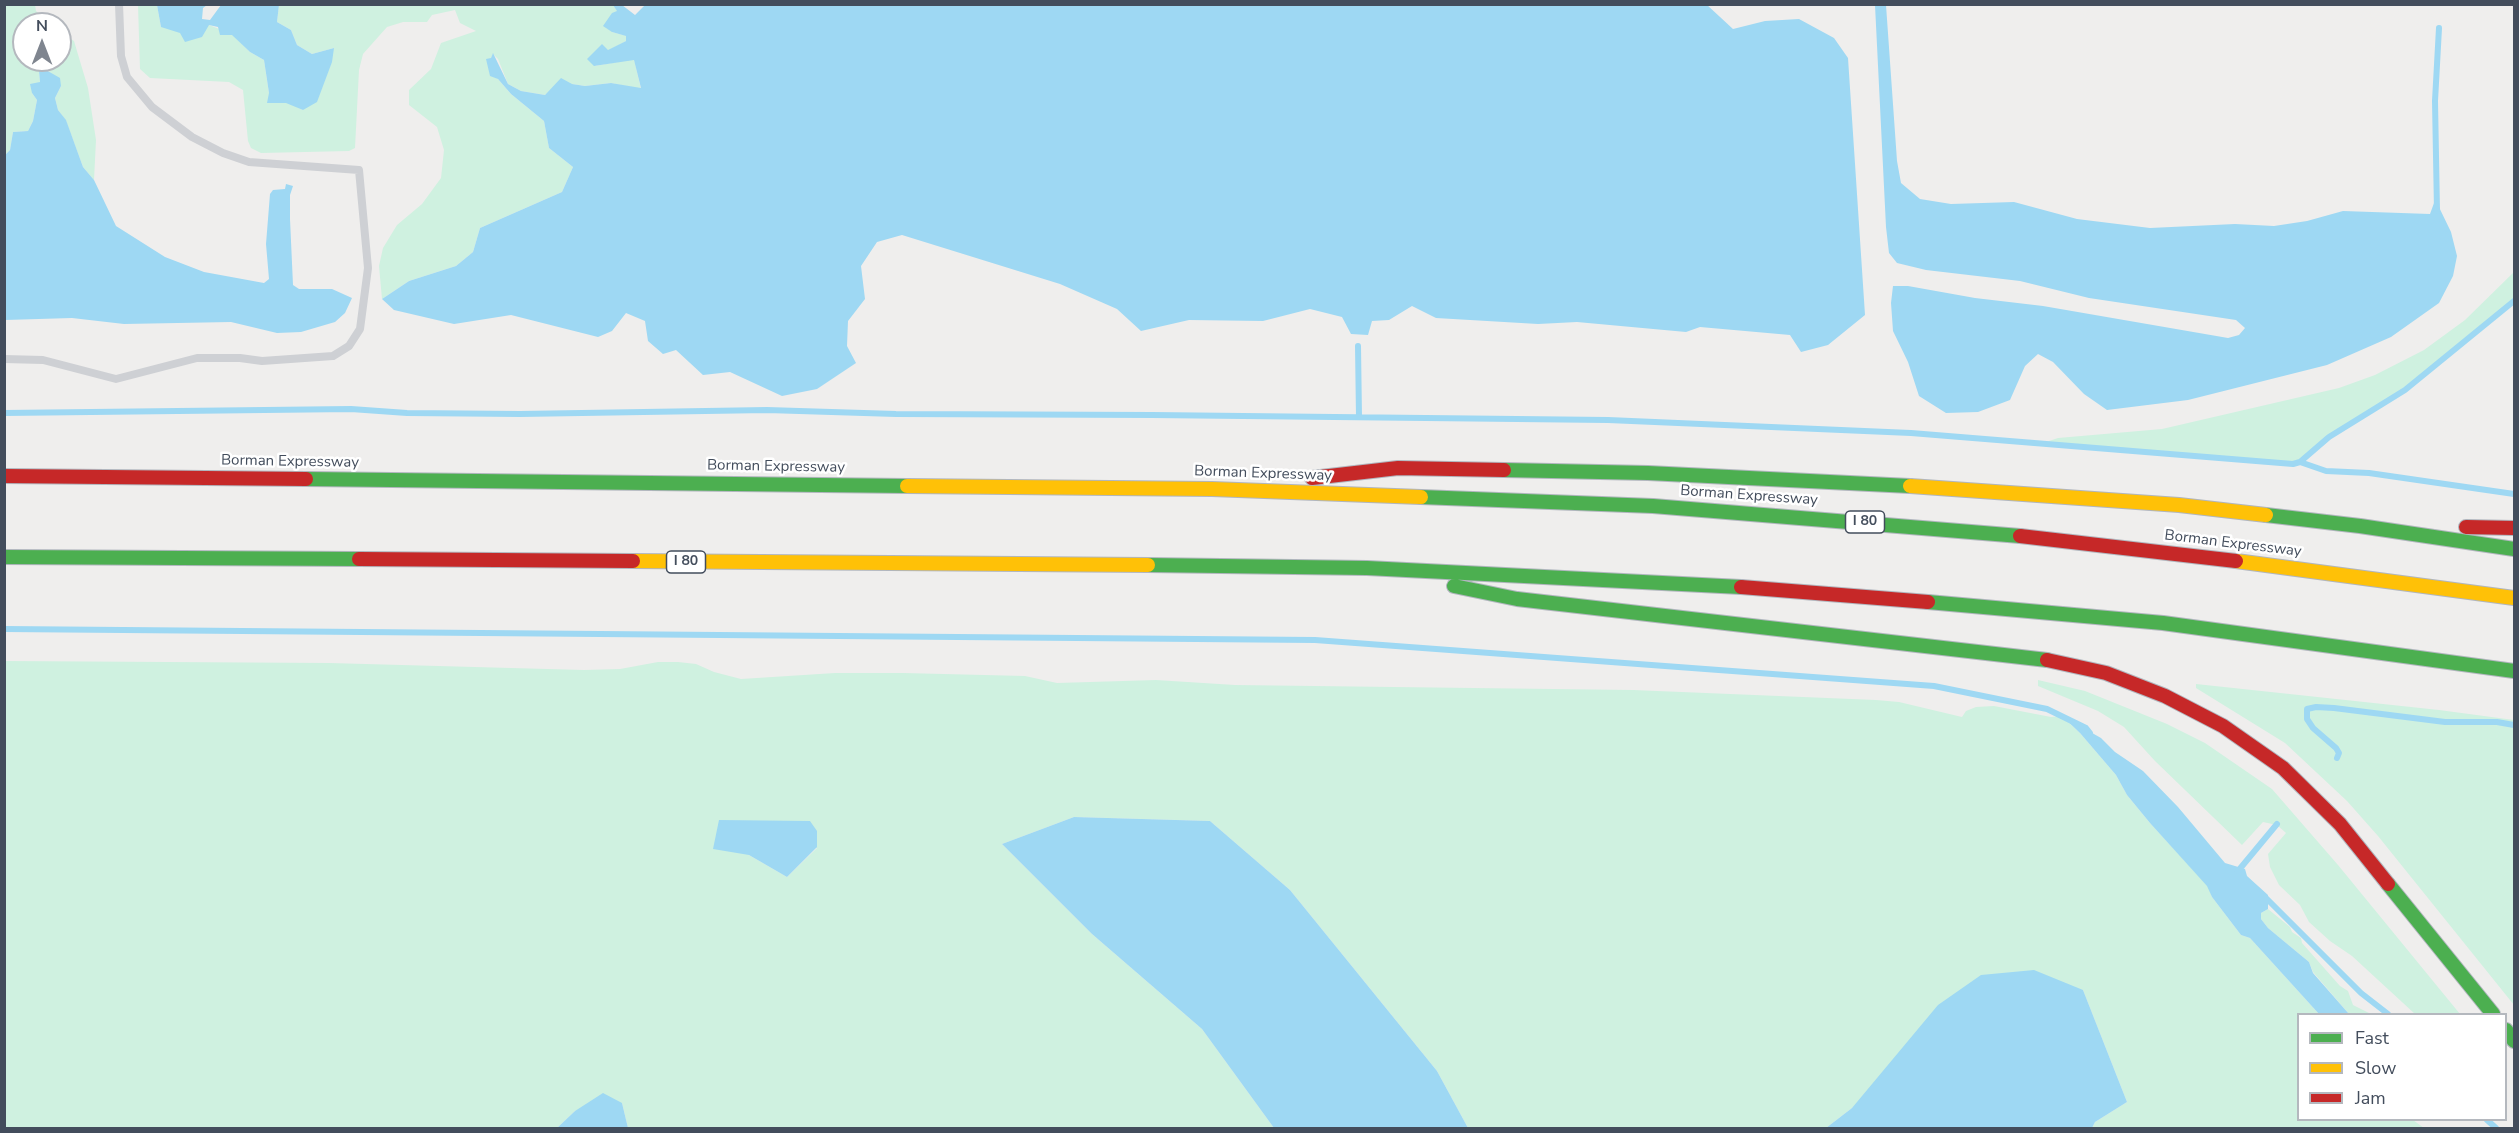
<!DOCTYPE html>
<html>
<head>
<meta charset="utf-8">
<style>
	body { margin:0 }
	#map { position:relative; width:2519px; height:1133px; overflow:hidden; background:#efeeed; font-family:"Nunito Sans",sans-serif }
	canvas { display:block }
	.frame { position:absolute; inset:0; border:6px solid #434d5c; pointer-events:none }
	.legend { position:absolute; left:2297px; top:1013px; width:210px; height:108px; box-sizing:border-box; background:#fff; border:2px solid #b4b8be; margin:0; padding:8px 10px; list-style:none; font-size:18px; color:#434d5c }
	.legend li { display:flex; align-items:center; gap:12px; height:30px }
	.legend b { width:30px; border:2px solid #b4b8be }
	.north { position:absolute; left:12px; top:12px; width:60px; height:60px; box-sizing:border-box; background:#fff; border:2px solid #b4b8be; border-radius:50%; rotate:0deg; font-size:16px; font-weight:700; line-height:24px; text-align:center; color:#434d5c }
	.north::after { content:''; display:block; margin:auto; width:21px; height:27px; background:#7f858f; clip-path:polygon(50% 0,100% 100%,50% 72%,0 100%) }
</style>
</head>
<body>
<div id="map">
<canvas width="2519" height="1133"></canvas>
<div class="frame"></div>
<ul class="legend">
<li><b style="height:8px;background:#4caf50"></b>Fast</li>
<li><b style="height:8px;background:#ffc107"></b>Slow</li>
<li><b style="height:8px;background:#c62828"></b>Jam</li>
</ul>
<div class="north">N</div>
</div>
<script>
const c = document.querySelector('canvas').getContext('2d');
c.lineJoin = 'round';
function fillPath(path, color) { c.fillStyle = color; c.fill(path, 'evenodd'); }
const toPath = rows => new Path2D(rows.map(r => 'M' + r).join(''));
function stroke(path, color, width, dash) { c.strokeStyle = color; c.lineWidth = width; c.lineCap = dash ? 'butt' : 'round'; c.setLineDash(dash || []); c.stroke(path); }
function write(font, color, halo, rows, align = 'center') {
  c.font = font + ' "Nunito Sans",sans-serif'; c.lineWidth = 5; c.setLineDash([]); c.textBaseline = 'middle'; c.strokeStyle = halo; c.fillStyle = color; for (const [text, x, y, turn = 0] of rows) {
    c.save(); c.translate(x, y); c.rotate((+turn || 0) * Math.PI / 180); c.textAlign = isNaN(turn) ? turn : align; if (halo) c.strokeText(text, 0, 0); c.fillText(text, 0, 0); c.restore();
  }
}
fillPath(toPath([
	[5,5,35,5,36,11,50,24,24,24,24,60,38,60,40,82,32,93,37,100,33,121,28,131,13,132,10,150,5,155],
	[138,5,157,5,161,27,209,25,232,34,250,52,264,60,269,93,303,110,334,48,312,54,297,45,291,30,277,22,279,5,613,5,618,11,612,32,627,36,626,41,608,51,595,66,634,59,641,89,611,83,585,86,572,84,553,88,545,95,521,91,508,84,498,59,493,54,491,58,498,79,511,94,544,121,549,148,573,167,562,192,480,228,473,252,456,266,409,281,382,299,379,266,383,248,397,225,422,204,441,178,444,150,437,127,409,105,409,90,431,69,441,43,476,31,460,23,455,10,432,15,427,22,403,22,387,27,363,54,359,70,355,148,349,151,261,153,251,148,248,141,243,90,229,82,150,78,140,69],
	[60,32,74,41,88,88,96,140,94,180,83,167,66,121,58,110,55,98,61,86,40,60,60,60],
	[2514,272,2514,301,2431,370,2405,390,2329,437,2300,462,2293,464,2221,459,2043,443,2058,438,2162,429,2339,388,2375,375,2424,350,2465,320],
	[5,661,329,663,584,670,620,669,658,662,678,662,696,664,714,672,741,679,835,673,903,673,1025,676,1057,683,1156,680,1235,685,1633,690,1876,700,1899,702,1962,717,1966,711,1976,707,1994,706,2051,717,2062,716,2080,733,2116,775,2127,795,2150,823,2208,886,2212,897,2241,935,2250,938,2319,1014,2298,1014,2298,1120,2413,1120,2424,1128,2092,1128,2095,1122,2127,1102,2083,990,1852,1108,1826,1128,1468,1128,1437,1071,1290,890,1210,821,1074,817,1002,844,1092,934,1202,1029,1274,1128,628,1128,622,1103,575,1111,557,1128,5,1128],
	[817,848,787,877,749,855],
	[2038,680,2085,691,2167,724,2205,743,2272,789,2338,865,2460,1014,2415,1014,2352,956,2330,941,2309,922,2300,905,2279,885,2270,867,2268,854,2286,833,2277,825,2263,822,2242,845,2155,761,2124,727,2098,711,2038,686],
	[2196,684,2439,710,2514,720,2514,1005,2378,836,2347,801,2285,743,2196,688],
	[2268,909,2290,927,2292,932,2301,938,2302,943,2340,986,2348,991,2353,1005,2371,1014,2349,1014,2313,972,2309,962,2268,928,2261,919,2261,913]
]), '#cff1e0');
fillPath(toPath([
	[646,4,1706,4,1733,29,1765,21,1799,19,1834,38,1848,58,1865,315,1828,345,1801,352,1790,335,1700,327,1686,332,1577,322,1538,324,1436,318,1412,306,1389,320,1372,321,1368,335,1351,334,1342,317,1310,309,1263,321,1189,320,1141,331,1117,309,1060,284,902,235,877,242,861,266,865,299,848,321,847,346,856,363,817,389,782,396,730,372,703,375,676,350,663,354,648,341,645,321,626,313,612,331,598,337,511,315,454,324,394,310,382,299,409,281,456,266,473,252,480,228,562,192,573,167,549,148,544,121,511,94,498,79,490,76,486,59,491,58,493,53,508,84,521,91,545,95,561,78,572,84,585,86,611,83,641,88,634,60,594,66,587,59,602,44,608,50,626,41,626,36,612,32,603,26,612,13,617,11,613,5,622,5,635,15],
	[157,5,207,5,203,8,202,19,210,20,221,5,279,5,277,22,291,30,297,45,312,54,334,48,332,62,317,102,303,110,286,103,267,103,269,93,264,60,250,52,232,35,220,35,218,27,209,25,202,37,185,42,180,33,161,27],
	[1875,5,1886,5,1897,161,1901,183,1920,199,1951,204,2014,202,2077,219,2150,228,2235,224,2274,226,2307,221,2343,211,2430,214,2434,203,2437,203,2451,232,2457,256,2453,276,2439,303,2391,337,2327,365,2188,400,2107,410,2084,394,2053,362,2038,354,2025,366,2010,400,1978,412,1946,413,1919,396,1908,362,1893,331,1891,303,1893,286,1908,286,1975,298,2043,306,2228,338,2239,335,2245,328,2236,320,2089,298,2020,281,1926,270,1897,263,1889,253,1886,227],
	[38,60,42,61,46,70,60,78,61,86,55,98,58,110,66,120,83,167,94,180,116,226,165,257,204,272,264,283,269,279,266,244,270,194,273,190,285,189,286,184,293,186,290,195,290,219,293,285,299,289,332,289,352,298,345,313,335,322,301,332,277,333,231,322,124,324,72,318,5,320,5,155,10,150,13,132,28,131,33,121,37,100,32,93,30,84,40,82],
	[2062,716,2101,738,2115,752,2143,771,2178,807,2225,863,2245,869,2247,876,2268,895,2268,909,2261,913,2261,919,2268,928,2309,962,2313,973,2349,1014,2319,1014,2250,938,2241,935,2212,897,2207,886,2150,823,2127,795,2116,775,2080,733],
	[1074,817,1210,821,1290,890,1437,1071,1468,1128,1274,1128,1202,1029,1092,934,1002,844],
	[719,820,810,821,817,831,817,847,787,877,749,855,713,849],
	[2034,970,2083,990,2127,1102,2095,1122,2092,1128,1826,1128,1852,1108,1938,1005,1981,975],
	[603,1093,622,1103,628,1128,557,1128,575,1111]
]), '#9ed8f3');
stroke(toPath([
	[2437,211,2435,101,2439,28],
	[1358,346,1359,417],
	[4,413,351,409,407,413,520,414,767,410,896,414,1152,415,1608,420,1911,433,2293,464,2300,462,2329,437,2405,390,2514,301],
	[2300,462,2326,471,2369,473,2514,494],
	[4,629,1315,640,1934,686,2047,709,2086,728,2090,733],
	[2337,758,2339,753,2336,748,2313,728,2307,719,2307,709,2316,707,2334,708,2445,722,2497,722,2514,725],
	[2238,871,2277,824],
	[2263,895,2361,993,2388,1014],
	[2487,1120,2496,1128]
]), '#9ed8f3', 6);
const fast = toPath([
	[1504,470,1648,473,1910,486],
	[306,479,907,486],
	[1421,497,1653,506,2020,536],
	[2266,515,2360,526,2514,549],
	[4,557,359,559],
	[1148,565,1367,568,1741,587],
	[1454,586,1517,599,2047,660],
	[1928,602,2163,623,2514,671],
	[2388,884,2493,1014],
	[2506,1030,2514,1041]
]);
const slow = toPath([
	[907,486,1212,489,1421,497],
	[1910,486,2179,505,2266,515],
	[633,561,1148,565],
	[2236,561,2514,598]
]);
const jam = toPath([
	[4,476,306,479],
	[1312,478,1398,468,1504,470],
	[2466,527,2514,528],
	[2020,536,2236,561],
	[359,559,633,561],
	[1741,587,1928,602],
	[2047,660,2106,673,2165,696,2223,726,2283,768,2340,824,2388,884]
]);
stroke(fast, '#b1b6be', 16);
stroke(slow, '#b1b6be', 16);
stroke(jam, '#b1b6be', 16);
stroke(toPath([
	[4,359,43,360,116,379,197,358,240,358,262,361,333,356,349,346,360,329,368,268,359,170,249,162,223,153,192,137,152,107,127,77,121,56,119,4]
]), '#ced0d4', 8);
stroke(fast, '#4caf50', 14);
stroke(slow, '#ffc107', 14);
stroke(jam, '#c62828', 14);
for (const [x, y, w] of [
	[1865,522,39],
	[686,562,39]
]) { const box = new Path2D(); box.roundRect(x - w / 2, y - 11, w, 22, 4.5); c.fillStyle = '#fff'; c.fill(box); stroke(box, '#434d5c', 1.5); }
write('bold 14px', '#434d5c', null, [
	["I 80",1865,522],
	["I 80",686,562]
]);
write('15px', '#434d5c', '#fff', [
	["Borman Expressway",290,462,1],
	["Borman Expressway",776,467,1],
	["Borman Expressway",1263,474,2],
	["Borman Expressway",1749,496,4],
	["Borman Expressway",2233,544,7]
]);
</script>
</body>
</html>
